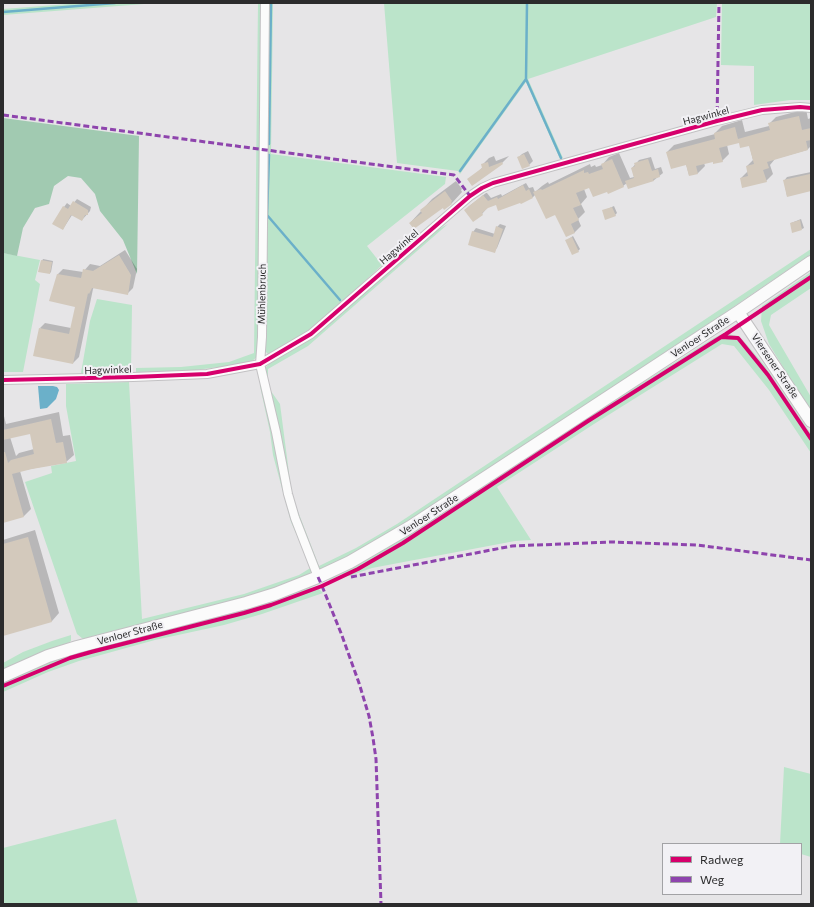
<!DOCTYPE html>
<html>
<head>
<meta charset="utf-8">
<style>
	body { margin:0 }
	#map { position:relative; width:814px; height:907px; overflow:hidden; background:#e6e5e7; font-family:Commissioner,sans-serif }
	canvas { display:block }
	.frame { position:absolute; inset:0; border:4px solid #2b2b2c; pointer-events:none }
	.legend { position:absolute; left:662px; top:843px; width:140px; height:52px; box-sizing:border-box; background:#f2f1f5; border:1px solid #a2a2a5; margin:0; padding:5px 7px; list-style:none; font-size:12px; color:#2b2b2c }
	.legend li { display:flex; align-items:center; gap:8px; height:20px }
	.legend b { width:20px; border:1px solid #a2a2a5 }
</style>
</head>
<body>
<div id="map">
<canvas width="814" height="907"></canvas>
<div class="frame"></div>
<ul class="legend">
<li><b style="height:5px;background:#d6006c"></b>Radweg</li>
<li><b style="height:5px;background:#8e44ad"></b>Weg</li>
</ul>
</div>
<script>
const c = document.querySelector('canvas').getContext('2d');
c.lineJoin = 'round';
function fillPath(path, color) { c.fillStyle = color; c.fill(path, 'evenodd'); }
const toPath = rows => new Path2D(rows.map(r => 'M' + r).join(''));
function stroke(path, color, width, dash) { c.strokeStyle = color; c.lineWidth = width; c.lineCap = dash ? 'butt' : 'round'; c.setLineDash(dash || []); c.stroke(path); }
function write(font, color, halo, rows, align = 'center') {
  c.font = font + ' Commissioner,sans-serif'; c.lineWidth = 4; c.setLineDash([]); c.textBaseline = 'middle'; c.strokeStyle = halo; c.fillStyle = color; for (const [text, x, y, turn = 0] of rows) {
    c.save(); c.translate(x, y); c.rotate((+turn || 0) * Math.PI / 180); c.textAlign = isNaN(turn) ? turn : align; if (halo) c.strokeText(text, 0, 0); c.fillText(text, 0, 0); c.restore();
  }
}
fillPath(toPath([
	[82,3,157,3,3,15,3,9],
	[258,3,263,3,258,353,257,357,252,361,242,364,188,371,136,372,136,368,181,367,229,362,254,353],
	[268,3,273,3,271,154,446,177,445,184,367,246,382,265,341,303,302,336,268,354,265,351],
	[384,3,717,3,716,17,528,79,563,158,560,159,526,82,460,174,458,171,397,163],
	[722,3,811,3,811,100,790,100,754,105,754,66,721,65],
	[448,224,308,346,268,369,268,382,266,384,280,404,292,496,319,566,356,548,397,524,811,249,811,254,723,314,398,529,357,553,324,569,319,569,304,536,291,499,284,469,276,419,266,384,265,374,266,367,269,364,308,341,439,229],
	[3,253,40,260,35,280,40,284,23,372,3,372],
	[811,272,811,288,771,315,769,325,811,397,811,413,769,344,761,321,762,306],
	[97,299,132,305,131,372,81,373,90,321],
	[724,333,737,336,742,339,765,366,811,434,811,453,769,390,734,346,722,344,594,424,497,487,531,540,515,541,372,568,349,576,342,574,330,580,328,579,714,338],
	[129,382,142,619,244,594,299,575,312,567,311,572,307,576,264,592,226,603,83,639,77,634,25,482,52,473,51,466,76,461,66,406,66,384],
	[262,385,307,558,291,522,273,455,270,432,260,386],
	[308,587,319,589,323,593,262,614,224,625,155,640,79,661,48,672,3,692,3,682,31,669,78,652],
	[71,635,71,641,65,645,3,670,3,663,23,652,52,641],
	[784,767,811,774,811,857,801,854,801,844,780,844],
	[116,819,138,904,3,904,3,848]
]), '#bbe4ca');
fillPath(toPath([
	[3,118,139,136,137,274,123,240,100,211,95,194,81,178,68,176,54,186,49,204,35,208,23,228,17,256,3,253]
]), '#a1cab1');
fillPath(toPath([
	[38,386,53,386,57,387,59,390,56,399,47,408,40,409]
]), '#6bb0c9');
fillPath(toPath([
	[806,109,808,119,811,118,811,146,807,150,775,159,770,165,773,174,766,181,741,178,748,171,747,166,753,160,749,144,740,142,727,145,729,154,722,161,714,160,704,163,705,166,698,173,689,175,686,164,667,152,674,145,715,134,715,133,722,126,742,120,745,132,769,126,769,124,776,117],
	[528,151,533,161,529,165,518,158,522,154],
	[619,153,630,178,634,177,632,168,639,160,651,157,655,169,661,167,663,173,653,181,627,183,623,186,608,191,590,187,584,189,587,197,581,204,585,212,578,219,581,226,574,233,536,194,533,197,499,210,497,204,488,207,482,214,468,207,486,193,487,193,491,198,501,194,502,196,526,183,529,188,533,187,535,192,542,186,548,182,549,184,590,164,591,167,595,165,596,167,602,165,609,157],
	[494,156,496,161,509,156,502,163,469,180,483,167,482,165,489,158],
	[811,172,811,190,787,196,784,181,787,177],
	[456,181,462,189,461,190,462,192,452,203,444,209,443,207,410,223,432,199],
	[77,199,91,207,90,211,82,220,72,215,63,229,54,224,64,207,67,203,71,206],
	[614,206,617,213,615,215,603,211],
	[801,219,804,228,802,229,791,223],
	[500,224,506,226,497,248,494,251,473,232,476,228,495,234,497,227],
	[573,236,580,249,578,251,567,240],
	[125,250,137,269,133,288,127,294,94,287,93,289,79,357,73,363,40,328,45,323,71,328,76,307,57,275,63,269,83,272,90,264,100,266],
	[43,259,53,261,51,272,50,273,42,261],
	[3,412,6,424,59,412,63,436,70,435,74,455,66,462,20,471,31,509,24,516,3,522],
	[31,432,34,449,19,453,16,456,10,437],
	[35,530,59,613,52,621,3,635,3,540]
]), '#0003');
stroke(toPath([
	[3,12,115,3],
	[526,79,561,158],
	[269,144,271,3],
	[269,155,267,215,340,300],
	[460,171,526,79,527,3]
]), '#6bb0c9', 2.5);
fillPath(toPath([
	[799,116,802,130,811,128,811,140,806,141,808,150,767,162,769,168,763,170,767,182,742,188,740,178,748,176,746,166,754,164,749,146,740,148,739,143,719,148,723,162,713,164,713,162,696,166,698,174,689,176,686,165,671,169,666,152,715,139,714,133,735,127,738,139,770,130,768,123],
	[524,154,530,166,522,169,517,157],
	[612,159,624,187,608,194,607,192,593,197,589,188,576,193,581,205,573,208,579,220,571,224,575,233,566,237,555,215,546,219,533,192,541,189,542,190,584,170,584,173,588,172,589,174,603,169,601,164],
	[648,159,652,171,658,169,660,177,653,179,654,181,628,189,625,181,634,178,631,168,635,166,634,163],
	[488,162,489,167,502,162,503,164,472,186,467,179,482,168,481,164],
	[810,174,811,191,787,197,783,180],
	[523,185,526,191,529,189,533,198,521,204,520,203,498,211,496,205,488,208,482,213,483,215,473,222,464,210,483,195,488,201,497,197,498,199],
	[445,191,452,201,451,202,452,204,444,210,443,208,414,229,409,223,422,213,420,210],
	[73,201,88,210,88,215,85,215,82,221,71,215,63,230,52,224,63,206,68,209],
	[612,207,616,216,605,220,602,210],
	[800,220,802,230,792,233,790,223],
	[496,226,503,229,495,253,468,245,472,231,493,237],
	[572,237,579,252,572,255,565,240],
	[119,255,131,275,128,295,92,288,89,294,88,293,73,364,33,356,39,328,69,334,75,307,49,301,57,274,81,278,83,269,93,271],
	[41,260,52,262,50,274,38,272],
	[51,419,56,443,63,442,67,463,32,469,12,474,24,517,3,523,3,452,5,452,8,463,11,460,34,454,30,434,3,440,3,430],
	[28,537,52,622,3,636,3,544]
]), '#d3c9bc');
const street = toPath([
	[265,3,262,337,260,364,276,432,288,494,295,518,318,577],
	[3,380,133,377,207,374,260,364,311,334,470,196,482,188,493,183,717,121,762,110,800,107,811,108]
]);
const secondary = toPath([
	[738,312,811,421],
	[3,676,48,656,77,647,246,603,275,594,318,577,350,562,410,527,738,312,811,262]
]);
stroke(street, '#c2c1c3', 10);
stroke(secondary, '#c2c1c3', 14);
stroke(street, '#fbfbfb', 8);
stroke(secondary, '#fbfbfb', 12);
stroke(toPath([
	[3,115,454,175,470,196],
	[717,121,719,3],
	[318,577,322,586,324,585],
	[351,577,512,546,612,542,697,545,811,560],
	[322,586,341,633,359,683,369,716,373,738,376,759,381,904]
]), '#8e44ad', 3, [6, 3]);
stroke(toPath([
	[721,337,738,338,768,375,811,439],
	[3,380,133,377,207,374,260,364,311,334,470,196,482,188,493,183,717,121,762,110,800,107,811,108],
	[3,686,70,658,91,652,244,613,271,605,322,586,358,569,403,543,588,421,726,334,811,277]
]), '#d6006c', 4);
write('10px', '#2b2b2c', '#f2f1f5', [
	["Hagwinkel",706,116,-15],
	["Hagwinkel",399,247,-41],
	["Mühlenbruch",262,294,-89],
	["Venloer Straße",700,337,-33],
	["Viersener Straße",775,366,56],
	["Hagwinkel",108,370,-2],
	["Venloer Straße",429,515,-33],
	["Venloer Straße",130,633,-15]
]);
</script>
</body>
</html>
